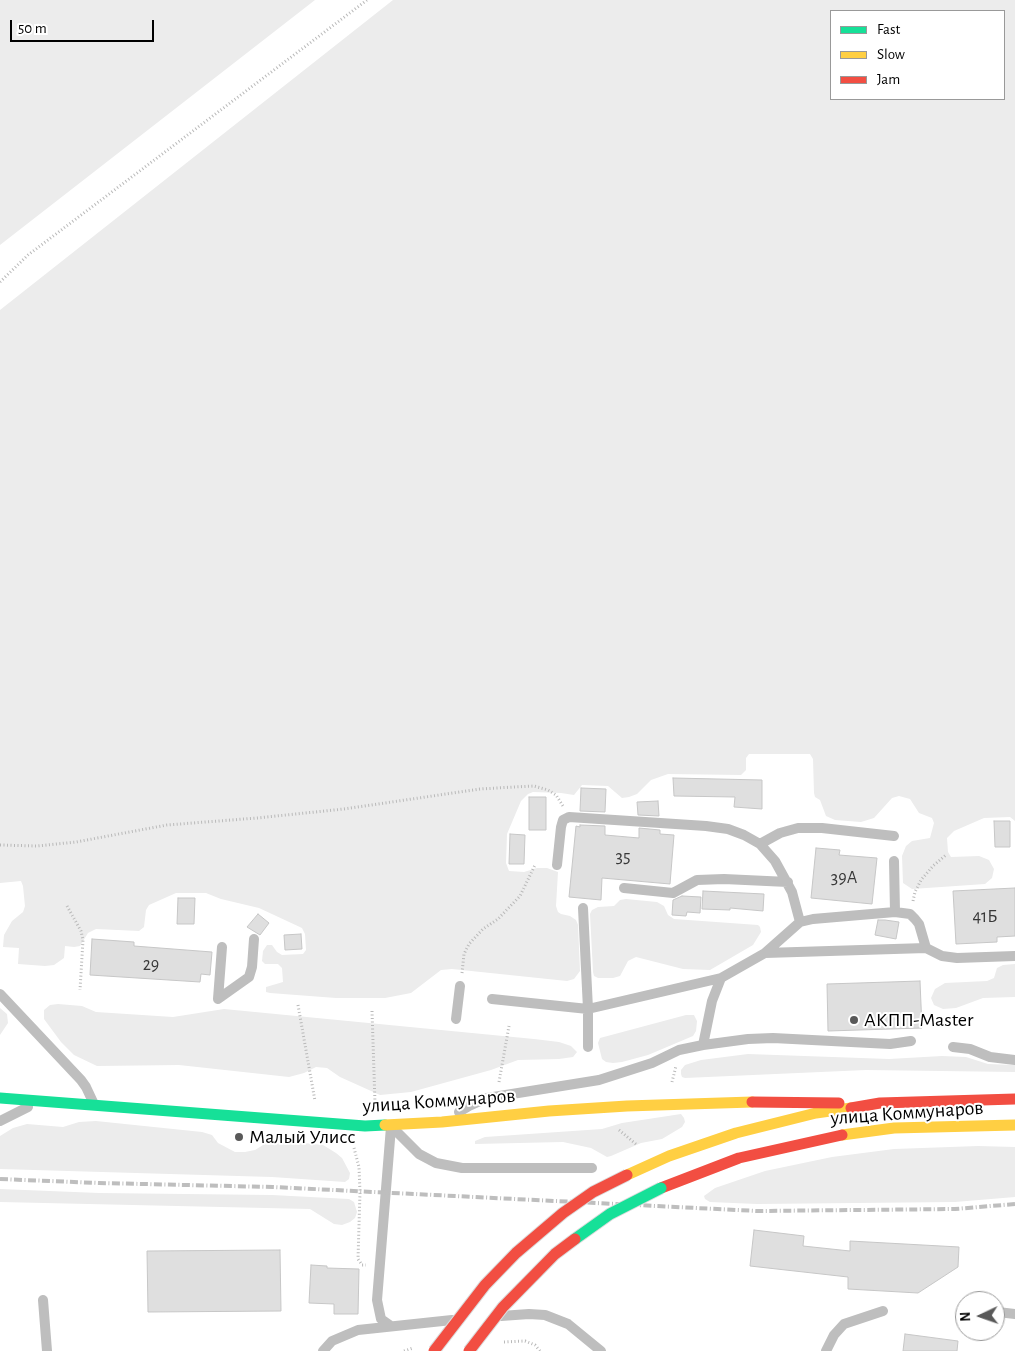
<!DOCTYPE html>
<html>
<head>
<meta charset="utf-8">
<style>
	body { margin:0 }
	#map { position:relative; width:1015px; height:1351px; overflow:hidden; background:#fff; font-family:"Alegreya Sans",sans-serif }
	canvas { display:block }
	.legend { position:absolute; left:830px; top:10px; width:175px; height:90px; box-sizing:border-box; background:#fff; border:1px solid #999; margin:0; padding:6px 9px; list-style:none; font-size:15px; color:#000 }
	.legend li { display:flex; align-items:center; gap:10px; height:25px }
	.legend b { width:25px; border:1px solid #999 }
	.north { position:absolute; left:955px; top:1291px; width:50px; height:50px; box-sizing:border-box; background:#fff; border:1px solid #999; border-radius:50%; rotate:267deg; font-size:14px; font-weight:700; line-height:20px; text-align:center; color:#000 }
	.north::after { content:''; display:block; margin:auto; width:18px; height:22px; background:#595959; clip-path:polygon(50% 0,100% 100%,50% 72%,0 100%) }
	.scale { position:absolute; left:10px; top:20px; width:144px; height:22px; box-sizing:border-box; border:2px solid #000; border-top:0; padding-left:6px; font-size:15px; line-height:18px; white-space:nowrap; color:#000; -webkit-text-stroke:4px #fff; paint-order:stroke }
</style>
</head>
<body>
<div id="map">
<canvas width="1015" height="1351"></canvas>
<ul class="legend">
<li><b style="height:6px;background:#16e098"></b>Fast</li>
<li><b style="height:6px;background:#ffcf43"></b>Slow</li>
<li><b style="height:6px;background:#f24e42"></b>Jam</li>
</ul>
<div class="north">N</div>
<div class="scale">50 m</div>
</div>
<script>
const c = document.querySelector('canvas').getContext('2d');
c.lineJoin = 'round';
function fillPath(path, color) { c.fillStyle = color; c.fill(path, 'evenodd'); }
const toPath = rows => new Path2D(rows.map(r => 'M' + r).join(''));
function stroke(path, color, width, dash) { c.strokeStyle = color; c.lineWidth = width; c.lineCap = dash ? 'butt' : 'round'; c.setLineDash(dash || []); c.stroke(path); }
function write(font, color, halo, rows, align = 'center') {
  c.font = font + ' "Alegreya Sans",sans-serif'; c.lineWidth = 4; c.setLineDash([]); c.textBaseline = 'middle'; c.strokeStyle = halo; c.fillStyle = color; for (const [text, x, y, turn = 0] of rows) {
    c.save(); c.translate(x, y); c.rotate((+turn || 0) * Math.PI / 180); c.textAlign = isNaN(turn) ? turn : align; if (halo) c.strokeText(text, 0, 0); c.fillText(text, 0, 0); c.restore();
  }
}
fillPath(toPath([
	[0,0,315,0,0,245],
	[393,0,1015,0,1015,821,1010,817,984,818,954,831,947,838,948,852,951,857,979,856,989,860,994,869,992,878,985,884,912,889,903,883,902,856,906,846,912,841,930,838,934,823,932,818,919,813,910,799,899,796,892,798,874,818,861,822,835,820,826,816,820,800,815,797,814,793,813,759,810,754,749,754,746,758,746,770,741,775,668,774,651,780,637,794,629,797,622,798,608,786,582,785,574,795,561,793,533,792,528,794,521,801,507,834,506,863,509,871,524,872,537,868,547,868,558,872,556,906,558,912,561,914,570,916,576,920,578,925,580,971,574,979,567,981,452,969,441,970,411,993,385,998,336,998,270,993,266,992,266,987,283,982,282,968,278,964,265,964,262,961,263,951,267,945,272,945,277,952,282,955,303,954,306,950,305,934,302,928,259,908,221,899,206,893,176,893,149,905,146,910,144,927,139,931,96,929,88,933,80,946,74,947,65,946,64,958,54,965,45,966,18,964,19,948,3,947,4,935,12,921,23,912,25,906,23,886,21,881,0,883,0,310],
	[831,11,1004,11,1004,99,831,99],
	[626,899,657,902,664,906,668,915,674,919,758,925,760,927,761,932,753,945,710,970,683,969,636,957,628,961,620,976,613,978,598,978,594,976,593,972,590,914,592,910,598,907,614,906,620,900],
	[1015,964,1015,997,983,998,956,1008,943,1009,934,1005,931,998,935,989,945,983,987,981,994,978,997,968,1003,965],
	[58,1004,82,1006,96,1012,173,1017,224,1009,534,1039,559,1042,571,1046,577,1052,573,1057,559,1059,518,1060,491,1070,411,1092,380,1095,340,1077,327,1068,316,1067,304,1073,289,1077,179,1065,97,1066,74,1055,61,1042,44,1019,44,1010,50,1005],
	[0,1008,7,1014,8,1023,0,1035],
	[686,1015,694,1015,697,1021,696,1031,693,1036,648,1055,622,1062,613,1063,606,1062,602,1059,598,1043,600,1038],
	[748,1054,889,1059,942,1056,966,1057,988,1064,1015,1065,1015,1072,866,1070,685,1078,682,1077,681,1074,681,1070,685,1065,701,1060],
	[681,1114,684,1118,685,1122,682,1127,662,1139,641,1143,611,1156,607,1157,591,1148,563,1142,475,1144,475,1141,485,1137,602,1129,622,1123],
	[96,1121,202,1132,212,1135,218,1143,235,1152,245,1152,255,1150,268,1142,275,1140,323,1145,336,1153,342,1158,350,1173,349,1179,345,1182,272,1177,0,1169,0,1136,13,1128,27,1124,63,1127,79,1122],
	[978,1146,1015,1147,1015,1197,955,1202,757,1204,710,1202,705,1199,704,1196,715,1188,765,1171,832,1157,894,1149],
	[0,1189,99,1193,272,1195,349,1199,354,1202,357,1212,355,1218,350,1222,342,1225,334,1224,310,1209,0,1202]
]), '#ececec');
const building = toPath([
	[673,778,762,780,762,809,734,807,735,797,674,796,673,778],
	[581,788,606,789,605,812,580,811,581,788],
	[529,797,546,797,546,830,529,830,529,797],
	[658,801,659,816,638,815,637,802,658,801],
	[994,821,1010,821,1010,847,995,847,994,821],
	[580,825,605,826,605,835,639,838,639,828,660,830,660,834,674,835,670,884,602,878,601,900,569,897,576,826,580,827,580,825],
	[510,834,525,835,524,864,509,864,510,834],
	[816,848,840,850,839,855,877,858,872,904,811,898,816,848],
	[1015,888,1015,936,997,937,997,942,956,944,953,891,1015,888],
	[703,891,764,894,763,911,730,908,730,910,702,909,703,891],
	[682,896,701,897,700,913,687,912,686,916,672,915,673,900,682,896],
	[178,898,195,898,194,924,177,924,178,898],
	[258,914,269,923,260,935,247,927,258,914],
	[878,920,885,920,899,922,896,939,875,935,878,920],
	[301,934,302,949,285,950,284,935,301,934],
	[92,939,134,942,134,946,212,952,210,975,201,974,200,982,90,975,92,939],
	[920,981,922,1028,828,1031,827,984,920,981],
	[754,1230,804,1236,803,1246,850,1251,850,1241,959,1247,958,1267,918,1293,848,1289,848,1277,750,1266,754,1230],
	[280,1250,281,1311,148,1312,147,1251,280,1250],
	[311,1265,327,1266,327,1268,359,1269,358,1314,334,1314,334,1304,309,1303,311,1265],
	[905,1334,958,1341,957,1351,903,1351,905,1334]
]);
fillPath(building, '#dfdfdf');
stroke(building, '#c7c7c7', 1);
stroke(toPath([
	[0,282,28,255,367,0],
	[0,845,37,846,76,842,167,825,257,818,344,809,480,789,514,787,534,786,548,790,556,795,563,806],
	[913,901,915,892,921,880,933,866,947,854],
	[67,906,81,931,83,940,80,990],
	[462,973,464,954,469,944,483,929,498,919,520,896,535,865],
	[298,1005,315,1101],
	[372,1011,375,1103],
	[499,1082,509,1026],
	[672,1082,676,1066],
	[619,1130,637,1145],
	[354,1148,359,1167,360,1192,358,1259,362,1265,366,1265],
	[504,1342,525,1341,535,1345,540,1351],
	[404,1351,413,1348]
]), '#b9b9b9', 3, [1, 2.5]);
stroke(toPath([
	[760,844,780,833,798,828,822,828,894,836],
	[894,861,895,912],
	[557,865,561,827,563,820,569,817,706,826,728,829,744,835,760,844,775,861,792,892,800,922],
	[624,888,673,893,697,880,724,879,788,882],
	[583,908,588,1009,588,1047],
	[765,953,800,922,813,919,895,912,910,914,915,919,919,924,926,948],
	[0,994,81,1080,86,1087,93,1102],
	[218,999,249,977,252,967,254,939],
	[218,999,222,947],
	[492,999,588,1009,721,978],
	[456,1019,460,986],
	[703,1045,712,1001,721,978,765,953,926,948,942,956,957,958,1015,956],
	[953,1047,970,1049,990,1057,1015,1060],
	[459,1112,469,1106,487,1098,599,1080,652,1063,679,1050,703,1045,748,1039,773,1038,890,1044,911,1041],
	[0,1121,28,1107],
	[391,1127,377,1300,381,1319,391,1326],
	[393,1128,419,1154,436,1163,462,1168,592,1168],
	[43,1300,47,1351],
	[998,1312,1015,1314],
	[501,1316,529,1314,545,1315,568,1324,601,1351],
	[323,1351,332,1341,358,1330,452,1320],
	[826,1351,834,1335,844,1324,883,1311]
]), '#bebebe', 10);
stroke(toPath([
	[0,1098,365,1126,385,1125]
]), '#16e098', 11);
stroke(toPath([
	[385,1125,442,1122,549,1111,627,1106,752,1102],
	[842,1135,894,1128,1015,1125],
	[627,1175,669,1156,736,1133,816,1113,851,1108]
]), '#ffcf43', 11);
stroke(toPath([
	[752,1102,839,1103],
	[851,1108,880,1103,1015,1099],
	[661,1188,739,1158,842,1135]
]), '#f24e42', 11);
stroke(toPath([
	[0,1179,99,1183,273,1187,757,1211,955,1209,1015,1204]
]), '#bebebe', 4, [8, 2.5, 1, 2.5]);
const fastBridge = toPath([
	[575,1239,610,1214,661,1188]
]);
const jamBridge = toPath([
	[434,1351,485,1285,516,1253,563,1213,593,1192,627,1175],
	[469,1351,503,1307,555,1254,575,1239]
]);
stroke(fastBridge, '#dbdbdb', 13, []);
stroke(jamBridge, '#dbdbdb', 13, []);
stroke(fastBridge, '#16e098', 11);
stroke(jamBridge, '#f24e42', 11);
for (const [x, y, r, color] of [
	[854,1020,5,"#595959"],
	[239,1137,5,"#595959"]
]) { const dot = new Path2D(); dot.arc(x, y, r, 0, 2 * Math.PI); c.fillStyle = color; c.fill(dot); stroke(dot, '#fff', 2); }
write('18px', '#383838', null, [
	["35",623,857],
	["39А",844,878],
	["41Б",985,917],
	["29",151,965]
]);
write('20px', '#000', '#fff', [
	["АКПП-Master",864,1020],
	["Малый Улисс",249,1137]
], 'left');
write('20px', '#000', '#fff', [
	["улица Коммунаров",439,1101,-4],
	["улица Коммунаров",907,1113,-4]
]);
</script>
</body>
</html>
